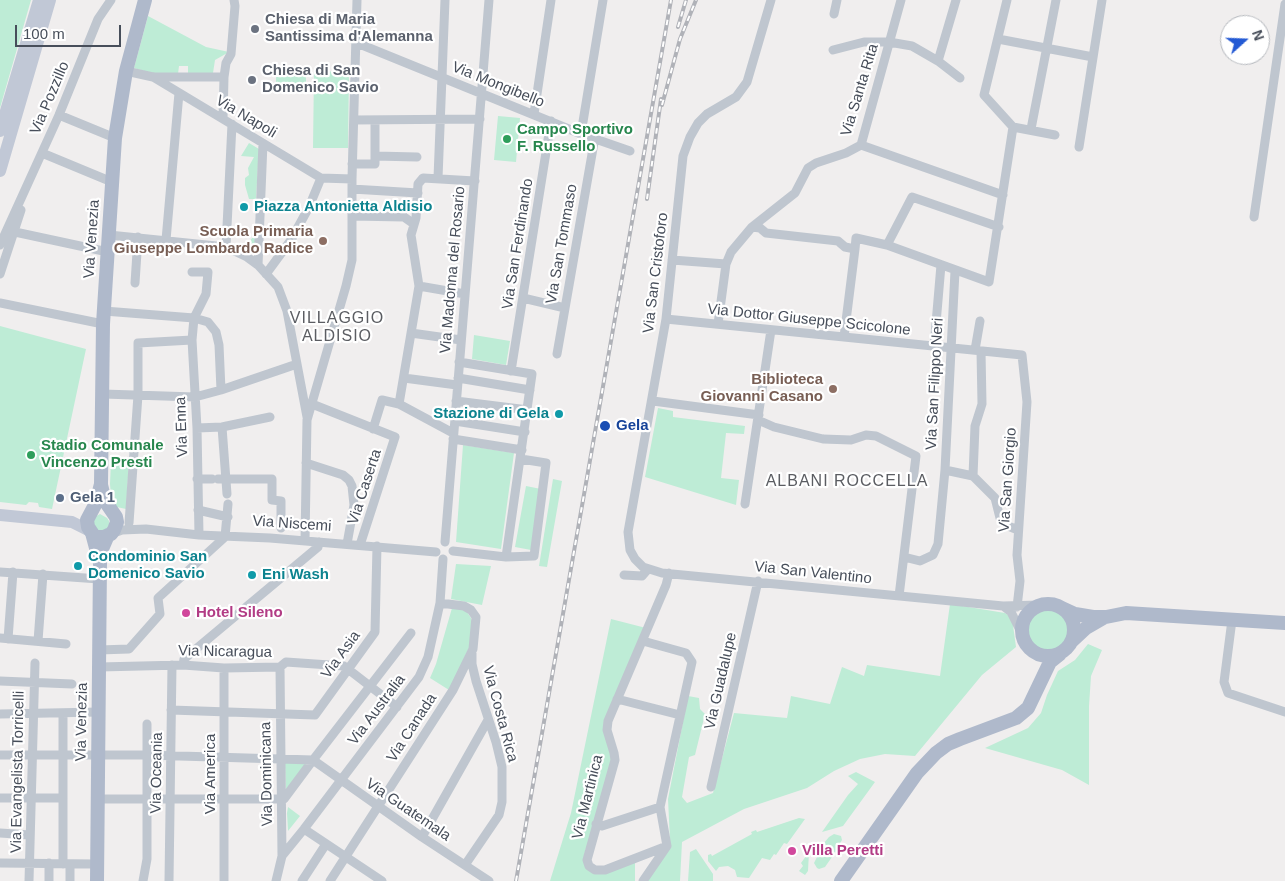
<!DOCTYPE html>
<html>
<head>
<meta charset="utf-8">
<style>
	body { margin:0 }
	#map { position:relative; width:1285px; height:881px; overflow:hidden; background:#f0eeee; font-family:Arial,sans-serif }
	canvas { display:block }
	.north { position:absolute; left:1220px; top:15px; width:50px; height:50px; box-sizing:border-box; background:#fff; border:1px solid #b5b8bd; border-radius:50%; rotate:70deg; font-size:14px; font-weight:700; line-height:20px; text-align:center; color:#474e5a }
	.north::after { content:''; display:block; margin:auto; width:18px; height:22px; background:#245ad4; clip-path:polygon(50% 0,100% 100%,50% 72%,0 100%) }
	.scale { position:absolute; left:15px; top:25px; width:106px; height:22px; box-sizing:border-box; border:2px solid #474e5a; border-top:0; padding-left:6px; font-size:15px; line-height:18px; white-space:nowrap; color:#474e5a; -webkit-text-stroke:4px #fff; paint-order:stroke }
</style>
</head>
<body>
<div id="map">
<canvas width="1285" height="881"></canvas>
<div class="north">N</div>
<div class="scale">100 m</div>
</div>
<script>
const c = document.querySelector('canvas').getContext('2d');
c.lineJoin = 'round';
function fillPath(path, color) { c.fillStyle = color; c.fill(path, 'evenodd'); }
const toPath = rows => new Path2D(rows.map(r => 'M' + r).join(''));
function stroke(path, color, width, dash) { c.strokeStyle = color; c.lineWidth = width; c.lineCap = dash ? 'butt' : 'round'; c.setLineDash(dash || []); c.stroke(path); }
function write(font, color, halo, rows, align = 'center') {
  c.font = font + ' Arial,sans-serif'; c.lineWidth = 4.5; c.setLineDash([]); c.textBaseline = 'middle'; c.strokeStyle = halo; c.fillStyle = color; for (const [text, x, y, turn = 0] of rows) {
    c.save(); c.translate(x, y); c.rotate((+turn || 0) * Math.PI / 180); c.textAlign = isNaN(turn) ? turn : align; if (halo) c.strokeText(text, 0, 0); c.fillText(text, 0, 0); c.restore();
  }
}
fillPath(toPath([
	[0,0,31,0,0,108],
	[148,16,206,47,229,52,215,60,213,73,188,74,188,66,179,66,178,74,151,73,134,68],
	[314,71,349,72,348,148,313,148],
	[276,75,306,75,306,90,276,89],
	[498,116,520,118,516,162,494,160],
	[249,143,259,149,256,199,249,199,245,185,245,178,249,175,248,168,254,157,241,156],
	[256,232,254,254,244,250],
	[0,326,86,349,52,509,39,507,38,503,29,502,26,505,0,502],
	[474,335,510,341,506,365,472,359],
	[658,408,673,411,673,417,745,426,744,434,726,433,721,478,739,480,736,505,645,477],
	[463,445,514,453,501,549,456,542],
	[111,461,129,462,126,509,112,506,110,484],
	[553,479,562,481,547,567,539,566],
	[526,486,541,489,531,550,515,547],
	[100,514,107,518,109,521,109,525,106,531,94,531,93,518],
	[456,564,491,566,482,605,451,599],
	[950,604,1005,613,1012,618,1016,647,982,675,915,756,885,754,860,759,834,771,807,788,744,809,682,842,680,881,647,881,670,840,668,799,688,696,699,698,700,709,705,714,695,755,689,757,682,797,687,803,713,793,734,713,787,718,791,696,830,704,842,667,864,676,867,665,940,676],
	[452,608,461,609,467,612,471,618,473,627,469,648,449,690,430,678,436,664],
	'1025 630a22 22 0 1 1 44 0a22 22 0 1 1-44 0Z',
	[611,619,646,628,607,716,612,764,596,824,585,851,584,864,590,871,635,860,635,881,550,881,571,813],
	[1088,644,1102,650,1091,676,1089,706,1089,785,1062,770,985,748,1028,728,1041,713,1047,695,1058,671,1075,660],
	[285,763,307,763,286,791],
	[856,772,875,782,843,826,822,832,848,795,858,784,848,776],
	[288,807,300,816,288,831,287,813],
	[799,818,805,819,787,844,784,843,776,855,774,854,770,860,762,858,749,878,737,877,735,870,728,866,719,867,716,871,708,861,708,855,711,854,712,856,752,834,751,832,756,830,757,832],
	[834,834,841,836,842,840,835,853,823,844,829,837],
	[696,849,713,874,713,881,688,881,690,852],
	[821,849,832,857,825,867,819,869,817,868,814,863],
	[809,852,808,871,805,875,799,871,803,866,801,863]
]), '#beecd6');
stroke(toPath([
	[771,0,747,82,736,97,707,114,698,123,690,137,683,156,666,319,628,532,630,550,635,559,643,567,662,573,1003,606,1039,605],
	[1007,0,984,95,1013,127],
	[834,14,837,0],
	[998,39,1093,57],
	[357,43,581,134,630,151],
	[833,50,864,42,889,42,912,46,938,61,960,78],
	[938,61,956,0],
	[126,71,153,77,321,178,352,179],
	[154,77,224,77],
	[534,114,551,0],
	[59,115,115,138],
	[223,119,224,77,226,63,231,54,235,6,234,0],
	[354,120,480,119],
	[1031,129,1056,0],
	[581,134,603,0],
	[861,145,1003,195],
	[1079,147,1102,0],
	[42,153,112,182],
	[375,156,417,157],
	[352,164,375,164,375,120],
	[438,178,445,0],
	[352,189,418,193],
	[352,216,404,217,414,224],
	[1254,217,1285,4],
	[752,227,760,228,766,233,838,241,845,247,855,249,856,238,887,245,989,282,1013,127,1055,135],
	[15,232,108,252],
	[109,235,226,247,247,257,258,265,278,287,287,311,307,417],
	[166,240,179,93],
	[0,245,59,115,98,19,111,0],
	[887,245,912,197,999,227],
	[226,247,232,124],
	[672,260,726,264],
	[258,265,263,143],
	[192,272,208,272,206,294,194,318,192,340,197,428,199,535],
	[0,274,21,210],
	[266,274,291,240,309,207,321,178],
	[135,283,138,237],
	[419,286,465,294],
	[523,298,565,308],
	[0,303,103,324],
	[104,311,194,318,208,322,216,332,219,345,221,390],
	[666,319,1022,355,1027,402,1017,555,1020,581,1017,607],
	[718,324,726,264,731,252,752,227,795,193,808,168,816,163,846,153,861,145,901,0],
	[411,333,461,340],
	[844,337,855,249],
	[934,347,941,265],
	[975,350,980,321],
	[557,354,595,137],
	[459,362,532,374,506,557],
	[511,371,551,121],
	[404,378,457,385],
	[458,378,530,390],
	[103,394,195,397,221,390,297,364],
	[456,401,528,410],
	[653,401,759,415],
	[312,404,395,437,360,545],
	[399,404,419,286,411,235,416,218,418,184,423,178,475,181],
	[758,420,774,427,823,439,851,440,866,435,876,436,916,456,899,596],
	[455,421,525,432],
	[222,427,227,494],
	[197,428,222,427,270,417],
	[373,429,382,400,399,404,453,433],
	[453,439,522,450],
	[306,463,343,475,349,480,352,486,354,505,347,544],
	[945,470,973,476,995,498,1000,518,1008,526,1018,530],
	[973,476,975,426,982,404,981,351],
	[197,479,212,479],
	[218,479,272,479,272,500,281,501,281,528],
	[745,504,771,330],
	[198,510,228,517],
	[129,523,138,395,138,343,192,340],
	[111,534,122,530,146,529,199,535,270,538,436,552],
	[305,541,307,420,346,286,352,260,352,179,357,0],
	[445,542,489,0],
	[453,551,506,557,534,556,546,463,521,459],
	[904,557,920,561,933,555,938,544,945,470,955,271],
	[0,572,99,579],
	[624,575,642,576,648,569],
	[1003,606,1011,612,1021,632],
	[1232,620,1224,682,1228,693,1285,712],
	[411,633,313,760,422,837,489,881],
	[0,638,66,644],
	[8,639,13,572],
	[38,641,43,574],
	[643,641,686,653,692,662,660,807,667,846],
	[99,650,129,649,160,614,158,598,225,537,228,504],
	[183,665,184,659,318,547,319,542],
	[99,667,183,665,224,668,280,667,286,662,344,666,397,707],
	[224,668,224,881],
	[0,681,72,684],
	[617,699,680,715],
	[171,710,315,715,375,632,377,546],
	[63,713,63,864],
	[0,714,99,712],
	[0,755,146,755,313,760,284,799,98,799],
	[711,787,758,581],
	[0,798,63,798],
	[596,824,602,826,660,807],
	[304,829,382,881],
	[0,833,30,835],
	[422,837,488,720],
	[667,846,605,870,595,870,589,866,587,860,615,760,614,753,607,730,608,721,666,585,669,573],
	[282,856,304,829,419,677,428,657,440,603,443,559],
	[0,863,97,864],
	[465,865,499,815,502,802,502,767,496,742,476,681,472,664,472,653],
	[29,881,35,663],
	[49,881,49,863],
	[70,881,70,864],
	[143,881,147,859,147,724],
	[169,881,172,665],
	[276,881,282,856,280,667],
	[302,881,326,844],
	[330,881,453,690,473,649,476,617,471,610,464,606,440,603],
	[643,881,667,846]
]), '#bfc6cf', 9);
stroke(toPath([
	[0,131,39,0],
	[0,171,50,0],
	[0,515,72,522,90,531]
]), '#c1c8d6', 12);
stroke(toPath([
	[99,537,104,537,111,534,114,530,117,522,116,517,105,501,101,485],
	[100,563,92,533,88,527,87,520,96,503,101,484,103,324,115,138,126,71,145,0],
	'1022 630a26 26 0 1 1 52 0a26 26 0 1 1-52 0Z',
	[1062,608,1075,614,1093,617,1106,617,1126,613,1285,623],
	[1071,642,1086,628,1105,617],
	[97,881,100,563,102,549,108,535],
	[841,881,917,773,936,753,948,744,960,739,1016,718,1028,708,1050,662,1060,654]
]), '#afb9cb', 14);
const rail = toPath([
	[678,27,686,0],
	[662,105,680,39,696,0],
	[647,199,661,99],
	[516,881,671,0]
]);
stroke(rail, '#b0b2b8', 4);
stroke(rail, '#fff', 2, [5.5]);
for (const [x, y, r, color] of [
	[255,29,5,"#6b7280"],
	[252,80,5,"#6b7280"],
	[507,139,5,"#2e9e5b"],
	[244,207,5,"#0f9aa8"],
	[323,241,5,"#8d6e63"],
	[833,389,5,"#8d6e63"],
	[559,414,5,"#0f9aa8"],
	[605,426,6,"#1a4fb4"],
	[31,455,5,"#2e9e5b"],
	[60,498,5,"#5c6f8a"],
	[78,566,5,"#0f9aa8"],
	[252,575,5,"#0f9aa8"],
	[186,613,5,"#d1479c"],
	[792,851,5,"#d1479c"]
]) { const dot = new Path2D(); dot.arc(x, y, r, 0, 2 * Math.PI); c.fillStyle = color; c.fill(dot); stroke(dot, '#fff', 2); }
write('bold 15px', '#5b616d', '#fff', [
	["Chiesa di Maria",265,20],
	["Santissima d'Alemanna",265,37],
	["Chiesa di San",262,71],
	["Domenico Savio",262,88]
], 'left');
write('15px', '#474e5a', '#fff', [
	["Via Mongibello",498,85,22],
	["Via Santa Rita",860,90,-73],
	["Via Pozzillo",50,98,-67],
	["Via Napoli",246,117,31],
	["Via Venezia",92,239,-86],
	["Via San Ferdinando",518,244,-81],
	["Via San Tommaso",562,244,-80],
	["Via Madonna del Rosario",453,270,-85],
	["Via San Cristoforo",656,273,-83],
	["Via Dottor Giuseppe Scicolone",809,320,6],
	["Via San Filippo Neri",935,384,-87],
	["Via Enna",182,427,-92],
	["Via San Giorgio",1008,480,-86],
	["Via Caserta",365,487,-72],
	["Via Niscemi",292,524,4],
	["Via San Valentino",813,573,6],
	["Via Nicaragua",225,652,1],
	["Via Asia",341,655,-54],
	["Via Guadalupe",721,681,-77],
	["Via Australia",377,710,-53],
	["Via Costa Rica",500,714,75],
	["Via Venezia",82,722,-89],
	["Via Canada",412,728,-57],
	["Via Evangelista Torricelli",18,772,-89],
	["Via Oceania",157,773,-89],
	["Via America",211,774,-90],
	["Via Dominicana",267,774,-91],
	["Via Martinica",588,797,-76],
	["Via Guatemala",408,810,34]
]);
write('bold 15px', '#27864d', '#fff', [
	["Campo Sportivo",517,130],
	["F. Russello",517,147],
	["Stadio Comunale",41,446],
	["Vincenzo Presti",41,463]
], 'left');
write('bold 15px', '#0d838f', '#fff', [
	["Piazza Antonietta Aldisio",254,207],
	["Stazione di Gela",549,414,"right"],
	["Condominio San",88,557],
	["Domenico Savio",88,574],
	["Eni Wash",262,575]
], 'left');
write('bold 15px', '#785e54', '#fff', [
	["Scuola Primaria",313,232],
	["Giuseppe Lombardo Radice",313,249],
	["Biblioteca",823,380],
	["Giovanni Casano",823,397]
], 'right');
write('bold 15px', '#164399', '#fff', [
	["Gela",616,426]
], 'left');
write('bold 15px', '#4e5e75', '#fff', [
	["Gela 1",70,498]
], 'left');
write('bold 15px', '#b23c85', '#fff', [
	["Hotel Sileno",196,613],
	["Villa Peretti",802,851]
], 'left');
c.letterSpacing = '1px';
write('16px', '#5b5d62', '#fff', [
	["VILLAGGIO",337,319],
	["ALDISIO",337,337],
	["ALBANI ROCCELLA",847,482]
]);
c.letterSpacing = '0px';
</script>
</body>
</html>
